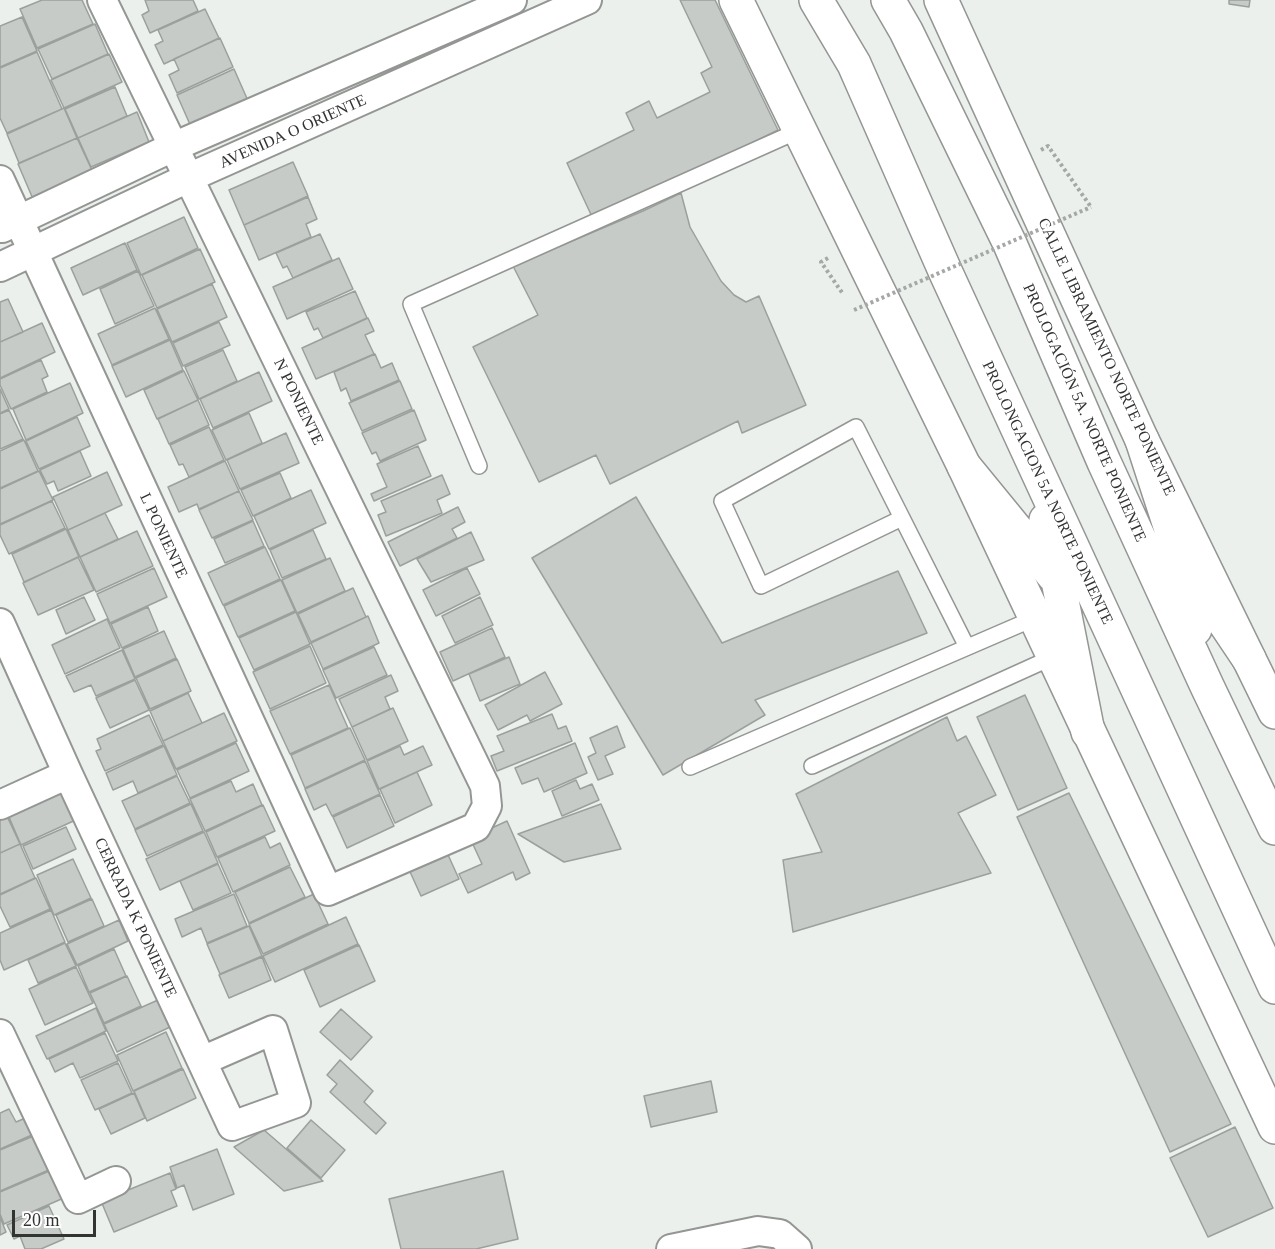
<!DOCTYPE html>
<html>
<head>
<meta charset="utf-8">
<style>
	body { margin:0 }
	#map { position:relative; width:1275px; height:1249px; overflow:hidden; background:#ecf0ec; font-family:"Times New Roman",serif }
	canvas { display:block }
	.scale { position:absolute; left:12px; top:1210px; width:84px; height:27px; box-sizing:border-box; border:3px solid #323432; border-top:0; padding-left:8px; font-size:18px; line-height:21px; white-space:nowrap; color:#323432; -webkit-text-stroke:4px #fff; paint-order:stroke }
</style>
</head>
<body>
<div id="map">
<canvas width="1275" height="1249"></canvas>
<div class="scale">20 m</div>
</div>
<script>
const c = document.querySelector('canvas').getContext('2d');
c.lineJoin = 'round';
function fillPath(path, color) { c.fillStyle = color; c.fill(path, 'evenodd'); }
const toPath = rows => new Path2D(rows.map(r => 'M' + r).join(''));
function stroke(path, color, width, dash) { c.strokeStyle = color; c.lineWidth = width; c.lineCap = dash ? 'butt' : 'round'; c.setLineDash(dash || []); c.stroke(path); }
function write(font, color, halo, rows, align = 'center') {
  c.font = font + ' "Times New Roman",serif'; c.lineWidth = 4.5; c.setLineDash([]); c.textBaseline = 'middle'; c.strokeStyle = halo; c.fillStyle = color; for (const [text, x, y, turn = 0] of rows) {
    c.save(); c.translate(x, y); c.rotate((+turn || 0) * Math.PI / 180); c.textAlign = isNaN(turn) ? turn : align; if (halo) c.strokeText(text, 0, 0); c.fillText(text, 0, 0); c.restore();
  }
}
const building = toPath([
	[42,0,82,0,93,24,37,48,20,9,42,0],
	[145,0,193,0,198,11,150,33,142,15,149,11,145,0],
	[680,0,715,0,778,130,594,221,567,163,634,130,626,113,649,101,657,118,710,92,701,73,712,67,680,0],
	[1229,0,1250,0,1249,7,1229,4,1229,0],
	[205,9,219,38,164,64,155,45,163,41,158,30,205,9],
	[22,17,37,51,0,67,0,26,22,17],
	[95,24,108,54,52,79,38,49,95,24],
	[220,38,233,67,177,93,169,75,179,70,174,59,220,38],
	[37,52,62,109,7,133,0,118,0,68,37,52],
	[109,54,122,82,64,108,51,80,109,54],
	[234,69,249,103,192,129,177,95,234,69],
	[115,87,127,116,78,138,65,109,115,87],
	[64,108,77,138,19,163,7,134,64,108],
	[137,112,149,142,91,167,78,138,137,112],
	[77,138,96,179,36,206,18,164,77,138],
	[293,162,308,196,244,225,229,190,293,162],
	[681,193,690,227,721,281,734,295,746,302,759,296,806,405,742,433,738,421,610,484,596,455,539,482,473,347,538,315,513,266,643,211,681,193],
	[308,197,317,219,306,224,311,237,259,260,244,225,308,197],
	[184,217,198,248,141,275,127,243,184,217],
	[320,234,332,260,293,278,287,266,283,268,276,253,320,234],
	[125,243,137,270,83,295,71,268,125,243],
	[200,249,215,282,157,308,142,275,200,249],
	[339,258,353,289,287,319,273,287,339,258],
	[138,271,154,306,115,324,100,289,138,271],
	[212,284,227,317,172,342,157,309,212,284],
	[355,291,367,318,323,338,318,328,314,330,306,312,355,291],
	[8,299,23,332,0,342,0,302,8,299],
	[155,308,169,339,112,365,98,334,155,308],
	[368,318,374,331,365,335,374,354,316,379,302,348,368,318],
	[219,322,230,345,183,366,173,343,219,322],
	[42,323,55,352,0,378,0,342,42,323],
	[170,340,183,370,126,397,112,366,170,340],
	[223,350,237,381,199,399,185,367,223,350],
	[375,354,381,368,392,363,399,380,351,401,346,388,341,391,334,372,375,354],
	[41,360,48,376,42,379,47,392,11,409,0,385,0,379,41,360],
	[184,371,198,400,157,419,144,390,184,371],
	[259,372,272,401,213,428,200,399,259,372],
	[400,381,412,409,362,431,349,403,400,381],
	[70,383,83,413,26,440,13,409,70,383],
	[0,389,9,409,0,413,0,389],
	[198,400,209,425,169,444,158,419,198,400],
	[9,410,23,439,0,449,0,414,9,410],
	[414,410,426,440,380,461,376,452,372,454,362,433,414,410],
	[249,413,262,443,226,460,212,430,249,413],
	[77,417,90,446,39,469,26,441,77,417],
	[209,427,224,460,189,477,183,464,179,465,170,445,209,427],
	[286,433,299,463,240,489,227,460,286,433],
	[24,440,38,471,0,488,0,451,24,440],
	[418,446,431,476,374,501,371,494,387,487,377,464,418,446],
	[80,451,91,476,58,491,54,481,47,484,40,470,80,451],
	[225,461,239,491,199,509,197,504,179,512,168,487,225,461],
	[39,471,53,500,0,524,0,489,39,471],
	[107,472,122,505,68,530,53,497,107,472],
	[280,473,291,498,253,516,241,490,280,473],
	[442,475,450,494,437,500,442,513,386,536,378,515,386,512,381,501,442,475],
	[311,490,326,523,269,549,254,516,311,490],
	[239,491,253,520,212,538,199,510,239,491],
	[636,497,722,643,898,571,927,633,755,700,765,715,663,775,532,558,636,497],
	[52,501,65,528,9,554,0,535,0,525,52,501],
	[458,507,465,522,452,529,457,538,400,566,388,542,458,507],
	[105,513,118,539,80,557,68,530,105,513],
	[253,521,264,546,225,563,214,539,253,521],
	[66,529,79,557,24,582,12,554,66,529],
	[313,530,326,559,282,578,270,550,313,530],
	[137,531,153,566,96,592,80,557,137,531],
	[471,532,484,560,431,582,417,559,471,532],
	[265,547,280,579,223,605,208,573,265,547],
	[78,557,94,590,38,615,23,583,78,557],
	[330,558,345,591,297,613,282,580,330,558],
	[154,568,167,597,110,623,97,594,154,568],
	[467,568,480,594,436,616,423,590,467,568],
	[281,580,295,611,238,637,224,606,281,580],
	[353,588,366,617,311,642,298,614,353,588],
	[84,597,95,620,66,634,56,610,84,597],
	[480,597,493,625,455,643,442,616,480,597],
	[148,607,158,631,122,648,111,624,148,607],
	[296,612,310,644,254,670,239,638,296,612],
	[368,616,379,643,323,669,311,643,368,616],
	[107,619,120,648,65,674,52,645,107,619],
	[492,628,505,657,453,681,440,652,492,628],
	[164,631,176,658,135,677,123,649,164,631],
	[310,646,326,683,270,709,253,672,310,646],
	[374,647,387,675,336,698,323,670,374,647],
	[122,650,135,679,96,696,91,685,74,692,66,676,122,650],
	[509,657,520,684,480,701,469,674,509,657],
	[177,659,191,691,150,709,136,678,177,659],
	[545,672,562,704,530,721,527,715,498,730,485,705,545,672],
	[391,675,398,691,385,697,390,709,352,727,339,699,391,675],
	[135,680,149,710,110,728,96,698,135,680],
	[329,685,348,728,290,754,270,711,329,685],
	[188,693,202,723,163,741,150,711,188,693],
	[1025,695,1067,788,1018,810,977,717,1025,695],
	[393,708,408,741,367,760,352,727,393,708],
	[224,713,237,741,176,769,163,741,224,713],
	[552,714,558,729,566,726,572,741,497,771,491,756,504,751,497,736,552,714],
	[149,715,163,745,105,771,96,751,101,749,97,739,149,715],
	[947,717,957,741,966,736,996,795,958,813,991,873,793,932,783,860,822,852,796,794,947,717],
	[617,726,625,747,605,756,613,774,598,780,588,757,596,753,590,738,617,726],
	[350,728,365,760,305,788,291,755,350,728],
	[236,743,249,771,190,798,177,770,236,743],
	[575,743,587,773,544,792,538,778,522,784,515,768,575,743],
	[164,746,177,775,138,793,133,781,113,790,106,773,164,746],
	[400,746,404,755,423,746,432,765,379,789,367,761,400,746],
	[365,761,380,794,332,816,326,804,314,810,305,789,365,761],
	[417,772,432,805,395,823,380,789,417,772],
	[177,776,190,803,135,829,122,801,177,776],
	[576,780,580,789,592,784,599,800,562,816,552,791,576,780],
	[231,781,236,792,253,784,262,805,205,831,190,799,231,781],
	[64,782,80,818,21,845,6,810,64,782],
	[1069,793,1231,1124,1170,1152,1017,817,1069,793],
	[380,795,394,826,347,848,333,817,380,795],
	[191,804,203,831,147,856,135,830,191,804],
	[601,804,621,849,564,862,518,834,601,804],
	[263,805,275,831,217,857,206,832,263,805],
	[5,812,20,844,0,853,0,815,5,812],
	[507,821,530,873,516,880,513,872,468,893,459,874,482,864,470,838,507,821],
	[66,827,76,849,33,869,23,846,66,827],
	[204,832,218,863,160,890,146,859,204,832],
	[265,837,270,848,280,843,290,865,233,892,218,858,265,837],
	[20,844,35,878,0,894,0,853,20,844],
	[444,846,459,879,421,896,406,863,444,846],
	[73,859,91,898,54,915,37,875,73,859],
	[218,864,231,893,193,910,180,881,218,864],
	[290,867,305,897,249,923,235,892,290,867],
	[36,878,50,909,10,927,0,906,0,895,36,878],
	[234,894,247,926,207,943,201,928,182,937,175,919,234,894],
	[314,894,328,924,263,954,249,924,314,894],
	[92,899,104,926,68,942,56,915,92,899],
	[51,910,65,942,4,970,0,960,0,933,51,910],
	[346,917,358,944,275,982,263,956,346,917],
	[119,920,128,941,77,965,67,944,119,920],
	[249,926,262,956,220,974,207,944,249,926],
	[65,943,76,966,38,983,28,960,65,943],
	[359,945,375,981,320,1007,304,970,359,945],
	[114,949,126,976,89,992,78,966,114,949],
	[262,957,271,980,229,998,219,975,262,957],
	[76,967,93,1003,45,1025,29,989,76,967],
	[127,976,141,1006,104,1023,90,993,127,976],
	[158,1000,170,1027,117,1052,104,1024,158,1000],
	[96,1008,106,1031,47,1059,36,1036,96,1008],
	[341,1009,372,1037,351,1060,320,1032,341,1009],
	[166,1032,182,1068,133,1091,117,1055,166,1032],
	[105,1033,118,1061,80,1078,73,1063,55,1072,49,1059,105,1033],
	[340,1060,373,1091,364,1102,386,1123,376,1134,330,1092,337,1084,327,1075,340,1060],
	[118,1063,132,1093,95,1110,81,1080,118,1063],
	[183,1069,196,1098,147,1121,134,1091,183,1069],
	[711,1081,717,1112,651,1127,644,1096,711,1081],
	[134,1093,145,1118,111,1134,99,1109,134,1093],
	[9,1109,16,1122,28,1117,34,1134,0,1149,0,1113,9,1109],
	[311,1120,345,1150,321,1178,287,1148,311,1120],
	[1235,1127,1273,1208,1208,1237,1170,1158,1235,1127],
	[264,1130,323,1181,284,1191,234,1147,264,1130],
	[36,1135,51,1169,0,1191,0,1150,36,1135],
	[217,1149,234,1194,193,1210,184,1185,177,1188,170,1167,217,1149],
	[54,1169,66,1197,4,1224,0,1214,0,1192,54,1169],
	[503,1171,518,1239,476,1249,401,1249,389,1199,503,1171],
	[170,1173,176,1189,171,1191,177,1206,114,1232,101,1201,170,1173],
	[49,1206,64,1239,41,1249,25,1249,20,1236,14,1239,7,1225,49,1206],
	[0,1217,6,1232,0,1235,0,1217]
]);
fillPath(building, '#c7cbc7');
stroke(building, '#9ca09c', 1.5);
const lane = toPath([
	[479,466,411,304,800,130],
	[902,518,761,586,722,501,856,427,902,518,967,647],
	[812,766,1053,657],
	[690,767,1035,618]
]);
const street = toPath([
	[0,180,328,891,476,827,487,806,485,786,102,0],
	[2,228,173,147,512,0],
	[0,267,188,178,587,0],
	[0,623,68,774,232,1126,296,1103,273,1030,202,1061],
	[0,805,68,774],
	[0,1034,78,1199,116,1181],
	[671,1249,758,1231,780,1234,797,1249]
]);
const secondary = toPath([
	[736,0,964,466,1275,1127],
	[941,0,1142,440,1275,712]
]);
const primary = toPath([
	[816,0,854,64,946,273,1275,987],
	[888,0,906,31,1010,244,1104,462,1207,686,1275,828],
	[1142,440,1180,557,1195,629],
	[964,466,1054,576],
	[1046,520,1088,732],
	[1190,571,1249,659]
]);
stroke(lane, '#939693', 18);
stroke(street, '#939693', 32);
stroke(secondary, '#939693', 36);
stroke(primary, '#939693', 36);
stroke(toPath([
	[1041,150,1048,146,1091,207],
	[828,258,821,262,843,294]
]), '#a5a8a5', 4, [3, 3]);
stroke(lane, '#fff', 15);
stroke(street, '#fff', 28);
stroke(secondary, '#fff', 33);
stroke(primary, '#fff', 33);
stroke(toPath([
	[854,310,1091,207]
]), '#a5a8a5', 4, [3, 3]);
write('16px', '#323432', '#fff', [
	["AVENIDA O ORIENTE",293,132,-24],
	["CALLE LIBRAMIENTO NORTE PONIENTE",1106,357,65],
	["N PONIENTE",298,402,64],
	["PROLOGACIÓN 5A. NORTE PONIENTE",1084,413,66],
	["PROLONGACION 5A NORTE PONIENTE",1047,493,65],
	["L PONIENTE",163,536,65],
	["CERRADA K PONIENTE",135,918,65]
]);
</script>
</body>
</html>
